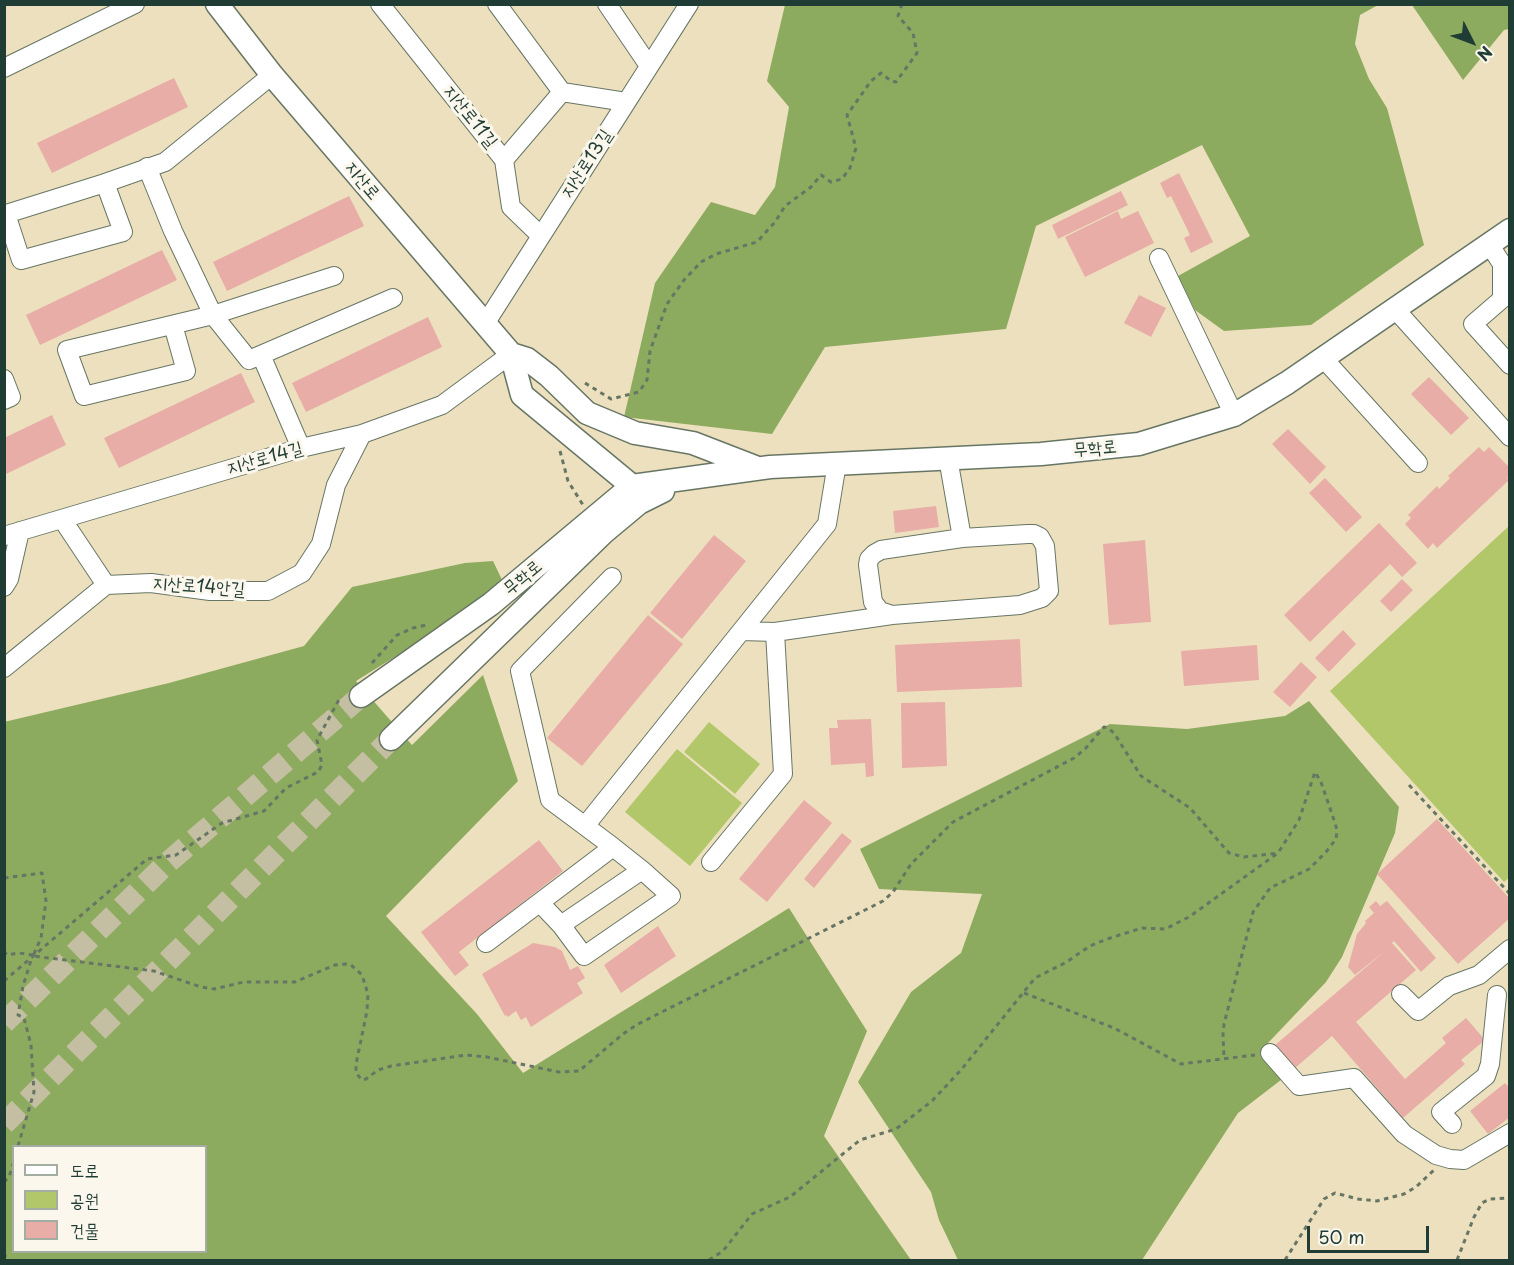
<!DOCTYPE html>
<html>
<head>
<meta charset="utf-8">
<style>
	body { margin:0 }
	#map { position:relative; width:1514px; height:1265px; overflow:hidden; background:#ede0be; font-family:"Playpen Sans","Poor Story",sans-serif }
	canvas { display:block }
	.frame { position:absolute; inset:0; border:6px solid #1f3d34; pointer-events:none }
	.legend { position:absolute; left:12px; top:1145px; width:195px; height:108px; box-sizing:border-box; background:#fbf7ec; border:2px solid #a3ada2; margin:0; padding:8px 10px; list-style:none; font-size:18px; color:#1f3d34 }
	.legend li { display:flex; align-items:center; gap:12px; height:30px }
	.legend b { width:30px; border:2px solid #a3ada2 }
	.north { position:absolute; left:1442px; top:12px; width:60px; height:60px; -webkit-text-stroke:4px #fbf7ec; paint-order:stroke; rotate:132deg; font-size:16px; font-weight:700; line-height:24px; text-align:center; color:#1f3d34 }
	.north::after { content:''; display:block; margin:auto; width:21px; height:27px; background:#1f3d34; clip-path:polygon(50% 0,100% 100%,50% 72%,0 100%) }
	.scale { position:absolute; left:1307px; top:1226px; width:122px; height:27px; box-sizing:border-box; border:3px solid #1f3d34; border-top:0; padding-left:8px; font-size:18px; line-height:21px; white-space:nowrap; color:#1f3d34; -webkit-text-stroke:4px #fbf7ec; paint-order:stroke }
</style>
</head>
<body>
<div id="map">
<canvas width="1514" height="1265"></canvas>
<div class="frame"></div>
<ul class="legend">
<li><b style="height:8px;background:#fff"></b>도로</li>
<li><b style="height:16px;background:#b2c66a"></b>공원</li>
<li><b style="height:16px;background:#e8ada6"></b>건물</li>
</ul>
<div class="north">N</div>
<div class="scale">50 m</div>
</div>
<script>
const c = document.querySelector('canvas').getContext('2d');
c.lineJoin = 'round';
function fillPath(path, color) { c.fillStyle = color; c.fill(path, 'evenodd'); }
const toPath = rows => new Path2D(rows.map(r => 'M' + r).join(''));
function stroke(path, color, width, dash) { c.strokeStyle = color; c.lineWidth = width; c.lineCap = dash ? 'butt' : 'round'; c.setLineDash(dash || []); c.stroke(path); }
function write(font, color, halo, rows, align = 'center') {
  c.font = font + ' "Playpen Sans","Poor Story",sans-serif'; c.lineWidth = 6; c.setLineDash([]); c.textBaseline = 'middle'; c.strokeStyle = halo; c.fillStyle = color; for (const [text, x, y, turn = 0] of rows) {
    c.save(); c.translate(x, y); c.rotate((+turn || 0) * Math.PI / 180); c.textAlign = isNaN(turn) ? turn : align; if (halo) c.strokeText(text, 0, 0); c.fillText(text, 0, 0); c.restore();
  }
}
fillPath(toPath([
	[1509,526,1510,877,1504,882,1330,691],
	[709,722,760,764,735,794,684,752],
	[677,749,742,803,690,866,625,812]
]), '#b2c66a');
fillPath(toPath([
	[785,5,1378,5,1360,15,1355,44,1369,79,1387,108,1424,245,1311,325,1224,331,1195,310,1178,276,1250,236,1202,145,1036,226,1006,329,825,347,772,434,624,417,655,283,711,202,755,215,775,187,789,107,767,81],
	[1412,5,1509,5,1509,29,1504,30,1463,80],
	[493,561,503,582,467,612,356,681,412,745,483,675,518,781,386,916,477,1014,523,1073,789,908,867,1031,824,1136,911,1260,5,1260,4,722,169,683,304,646,352,587,465,563],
	[14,1146,206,1146,206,1252,14,1252],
	[1309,701,1399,807,1395,833,1342,957,1326,982,1268,1043,1290,1073,1238,1113,1142,1260,958,1260,939,1220,931,1192,858,1082,911,992,961,953,982,894,879,889,860,849,1110,724,1187,729,1285,716]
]), '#8dab5e');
fillPath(toPath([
	[174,78,188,107,52,173,37,143],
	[1179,173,1213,242,1191,253,1184,238,1190,235,1171,196,1167,198,1160,183],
	[1121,191,1128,205,1058,239,1052,225],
	[349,196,364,226,227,291,213,262],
	[1118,211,1121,219,1138,211,1154,243,1085,277,1065,237],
	[162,250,177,280,40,345,26,315],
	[1139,295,1166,308,1151,337,1124,323],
	[428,317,442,347,306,412,292,383],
	[241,373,255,402,119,468,104,438],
	[1429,377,1469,418,1451,435,1411,394],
	[52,415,66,445,4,475,4,438],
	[1288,429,1326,467,1310,484,1272,444],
	[1479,447,1484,452,1489,447,1510,468,1510,475,1507,478,1509,480,1437,548,1433,543,1428,549,1405,524,1411,518,1408,515,1437,486,1439,489,1450,478,1448,476],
	[1325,478,1362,517,1346,532,1309,493],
	[936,506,939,527,895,533,893,511],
	[1379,523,1417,563,1402,577,1390,564,1310,642,1284,615],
	[714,535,746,561,682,639,650,613],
	[1145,540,1151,622,1109,625,1103,544],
	[1402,579,1413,590,1391,612,1380,601],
	[648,615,683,644,582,766,547,738],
	[1343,630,1356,644,1329,672,1315,658],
	[1020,639,1022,687,897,692,895,645],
	[1257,645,1259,680,1184,686,1181,651],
	[1301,662,1317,677,1290,707,1273,692],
	[945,702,947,766,902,768,901,703],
	[871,719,874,776,866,777,865,763,831,765,829,728,838,728,837,720],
	[804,800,832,823,767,902,739,879],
	[1437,819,1510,899,1510,918,1458,964,1377,874],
	[842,833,852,841,814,888,804,879],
	[539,840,563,871,459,952,469,965,455,976,421,932],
	[1376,901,1380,906,1387,901,1436,958,1421,972,1394,941,1392,943,1416,970,1356,1022,1405,1079,1446,1043,1442,1038,1466,1018,1485,1040,1461,1060,1465,1064,1403,1118,1332,1036,1294,1069,1274,1046,1386,950,1355,975,1348,967,1357,934,1366,923,1365,921,1374,913,1369,907],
	[658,926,676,956,621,993,604,965],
	[533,943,555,947,562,951,570,970,578,966,585,978,577,983,583,993,531,1027,526,1017,521,1020,516,1011,508,1017,506,1015,505,1016,482,974],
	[1505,1083,1510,1088,1510,1117,1488,1134,1470,1111]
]), '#e8ada6');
stroke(toPath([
	[4,1023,165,865,361,696],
	[4,1124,391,739]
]), '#c4bfa2', 22, [22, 11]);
const minor = toPath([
	[380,4,504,160,511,207,541,236],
	[497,4,562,92,626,102],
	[607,4,649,66],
	[4,68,135,4],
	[504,160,562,92],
	[147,167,173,231,213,315,334,276],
	[105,183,123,232,21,260,6,214,105,183,165,162,272,75],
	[1489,244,1502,264,1502,299,1473,324,1510,365],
	[1159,258,1234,415],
	[1395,309,1510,437],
	[485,324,689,4],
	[173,325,186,371,84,396,67,350,213,315,249,360,393,298],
	[261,355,301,448],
	[1323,358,1418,463],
	[4,379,11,397,4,400],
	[62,519,106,585],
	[4,536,301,448,362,434,442,405,511,354],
	[612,577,520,671,550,800,585,826,827,524,837,463],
	[4,587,9,579,20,531],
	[892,615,880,611,873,602,868,565,869,559,874,554,881,550,962,538,948,458],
	[775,632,892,615,1020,605,1042,598,1049,591,1045,546,1040,537,1034,534,1028,534,962,538],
	[4,668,106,585,151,583,210,591,268,591,302,573,321,544,336,485,362,434],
	[711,862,783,774,775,632,742,631],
	[540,903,561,925,642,870,613,847],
	[561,925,584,956,671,896,642,870],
	[486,943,613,847,585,826],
	[1401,994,1418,1011,1449,986,1479,975,1510,949],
	[1270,1053,1299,1086,1354,1078,1404,1134,1436,1155,1450,1159,1464,1160,1510,1133],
	[1452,1124,1441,1112,1486,1076,1490,1064,1497,995]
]);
const major = toPath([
	[217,4,272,75,511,354,522,395,632,486,644,491],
	[511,354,527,359,549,376,587,413,635,433,693,443,755,467],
	[361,696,491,604,632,486,770,467,1041,454,1139,444,1234,415,1287,383,1510,230],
	[391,739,603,533,639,503,663,491]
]);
stroke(minor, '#677664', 20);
stroke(major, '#677664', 25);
stroke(toPath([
	[585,383,611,399,639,392,647,380,650,351,667,304,684,280,701,262,716,254,757,242,775,222,785,206,811,187,821,175,831,182,842,179,850,168,856,148,847,115,871,81,881,73,891,81,896,82,917,53,913,33,898,16,902,4],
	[560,451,568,481,583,505],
	[372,663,397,635,413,628,426,625],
	[1409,785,1510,894],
	[4,878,42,873,46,901,41,938,33,956,154,971,201,987,214,989,244,982,295,982,335,965,345,964,351,965,362,975,368,994,367,1011,356,1064,356,1073,362,1080,366,1079,378,1070,391,1066,466,1055,487,1057,559,1072,579,1071,623,1034,638,1024,883,901,893,892,911,864,953,822,1074,758,1085,749,1104,727,1108,728,1114,733,1141,776,1190,808,1229,853,1244,857,1278,853],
	[4,951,7,955,19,953,33,955],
	[4,981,147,859,176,855,222,823,264,811,286,788,318,772,322,765,317,740,341,696],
	[1024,993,1114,1028,1181,1064,1255,1055],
	[18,1146,34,1092,31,1045,24,1018,18,1015,23,986,32,957],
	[4,1182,9,1177,14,1161],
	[4,1253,7,1260],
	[709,1260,723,1251,752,1214,790,1197,860,1140,896,1129,932,1101,961,1070,1035,978,1065,963,1090,946,1107,939,1142,928,1165,929,1189,917,1278,853,1299,820,1315,772,1321,782,1334,820,1337,830,1336,839,1326,852,1309,869,1270,888,1253,912,1224,1024,1223,1034,1224,1059],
	[1285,1260,1324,1199,1335,1193,1358,1199,1377,1201,1404,1194,1416,1187,1434,1170],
	[1457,1260,1474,1217,1482,1203,1490,1199,1510,1198]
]), '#677664', 3, [4.5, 4.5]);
stroke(minor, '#fff', 18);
stroke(major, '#fff', 22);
write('18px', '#1f3d34', '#fbf7ec', [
	["지산로11길",470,117,51],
	["지산로13길",587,164,-57],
	["지산로",362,181,50],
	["무학로",1095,449,-5],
	["지산로14길",265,459,-16],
	["무학로",523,578,-40],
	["지산로14안길",199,587,4]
]);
</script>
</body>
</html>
